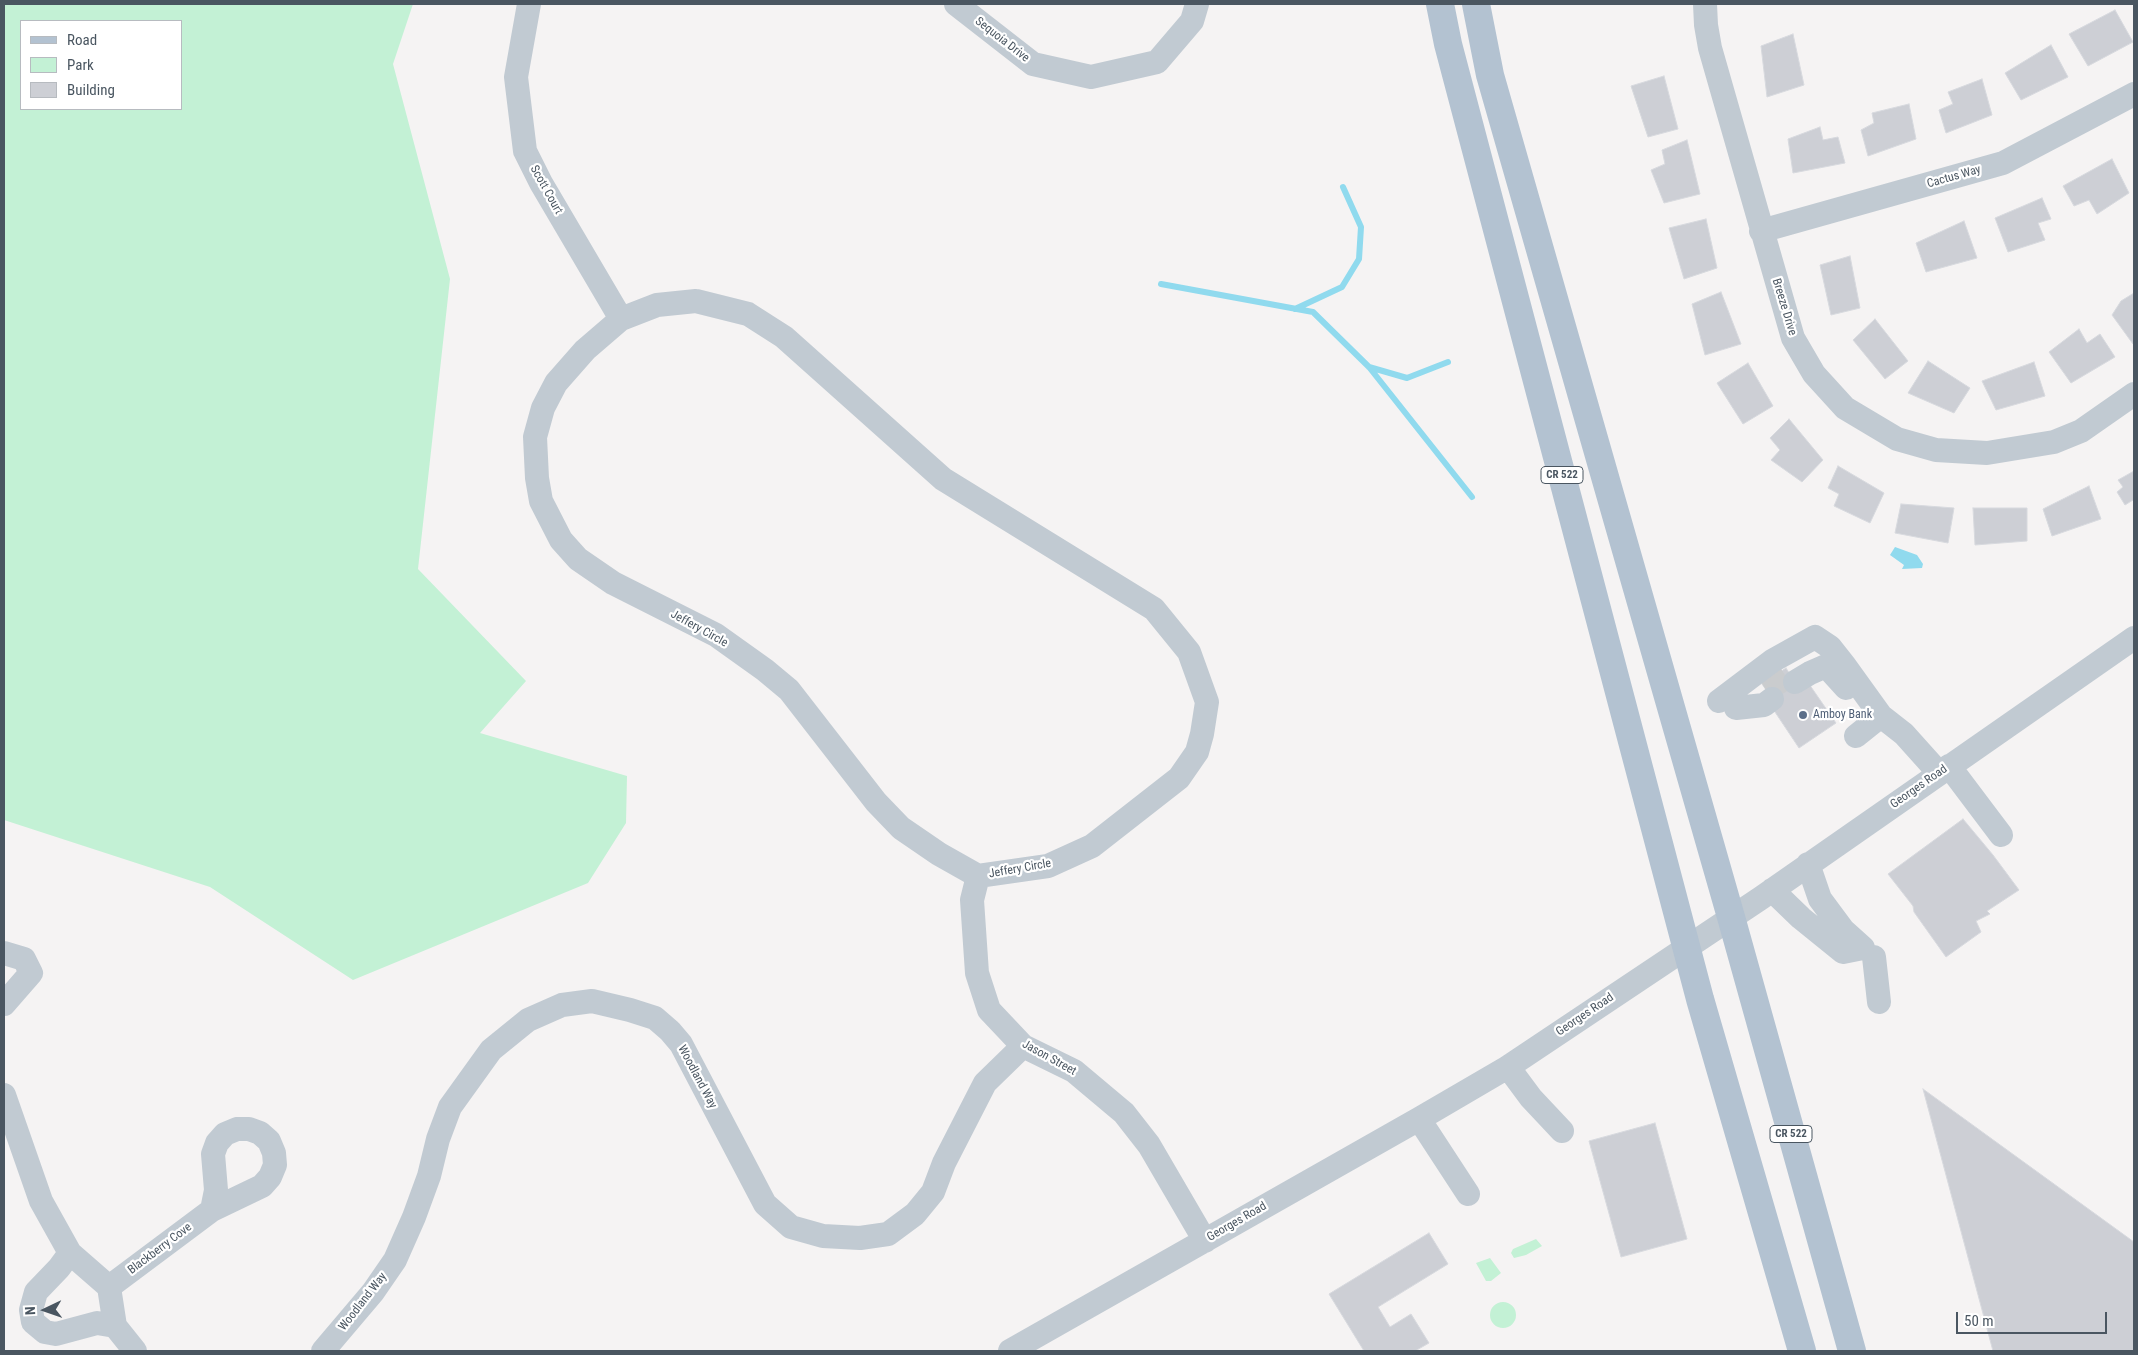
<!DOCTYPE html>
<html>
<head>
<meta charset="utf-8">
<style>
	body { margin:0 }
	#map { position:relative; width:2138px; height:1355px; overflow:hidden; background:#f5f3f3; font-family:"Roboto Condensed",sans-serif }
	canvas { display:block }
	.frame { position:absolute; inset:0; border:5px solid #4a5661; pointer-events:none }
	.legend { position:absolute; left:20px; top:20px; width:162px; height:90px; box-sizing:border-box; background:#fff; border:1px solid #b7bbc0; margin:0; padding:6px 9px; list-style:none; font-size:15px; color:#4a5661 }
	.legend li { display:flex; align-items:center; gap:10px; height:25px }
	.legend b { width:25px; border:1px solid #b7bbc0 }
	.north { position:absolute; left:20px; top:1285px; width:50px; height:50px; -webkit-text-stroke:4px #fff; paint-order:stroke; rotate:267deg; font-size:14px; font-weight:700; line-height:20px; text-align:center; color:#4a5661 }
	.north::after { content:''; display:block; margin:auto; width:18px; height:22px; background:#4a5661; clip-path:polygon(50% 0,100% 100%,50% 72%,0 100%) }
	.scale { position:absolute; left:1956px; top:1312px; width:151px; height:22px; box-sizing:border-box; border:2px solid #4a5661; border-top:0; padding-left:6px; font-size:15px; line-height:18px; white-space:nowrap; color:#4a5661; -webkit-text-stroke:4px #fff; paint-order:stroke }
</style>
</head>
<body>
<div id="map">
<canvas width="2138" height="1355"></canvas>
<div class="frame"></div>
<ul class="legend">
<li><b style="height:6px;background:#b3c2d1"></b>Road</li>
<li><b style="height:14px;background:#c3f1d5"></b>Park</li>
<li><b style="height:14px;background:#cdcfd5"></b>Building</li>
</ul>
<div class="north">N</div>
<div class="scale">50 m</div>
</div>
<script>
const c = document.querySelector('canvas').getContext('2d');
c.lineJoin = 'round';
function fillPath(path, color) { c.fillStyle = color; c.fill(path, 'evenodd'); }
const toPath = rows => new Path2D(rows.map(r => 'M' + r).join(''));
function stroke(path, color, width, dash) { c.strokeStyle = color; c.lineWidth = width; c.lineCap = dash ? 'butt' : 'round'; c.setLineDash(dash || []); c.stroke(path); }
function write(font, color, halo, rows, align = 'center') {
  c.font = font + ' "Roboto Condensed",sans-serif'; c.lineWidth = 4.5; c.setLineDash([]); c.textBaseline = 'middle'; c.strokeStyle = halo; c.fillStyle = color; for (const [text, x, y, turn = 0] of rows) {
    c.save(); c.translate(x, y); c.rotate((+turn || 0) * Math.PI / 180); c.textAlign = isNaN(turn) ? turn : align; if (halo) c.strokeText(text, 0, 0); c.fillText(text, 0, 0); c.restore();
  }
}
fillPath(toPath([
	[4,4,413,4,393,64,450,279,418,569,526,681,480,733,627,776,626,823,588,883,353,980,210,887,4,820],
	[21,21,181,21,181,109,21,109],
	[1536,1239,1542,1246,1526,1255,1514,1258,1511,1253,1513,1249],
	[1490,1258,1501,1273,1491,1281,1486,1281,1476,1263],
	'1490 1315a13 13 0 1 1 26 0a13 13 0 1 1-26 0Z'
]), '#c3f1d5');
fillPath(toPath([
	[1895,547,1917,555,1923,564,1922,568,1902,569,1904,565,1890,555]
]), '#90daee');
stroke(toPath([
	[1161,284,1313,312,1369,367,1472,497],
	[1295,309,1342,287,1359,259,1361,227,1343,187],
	[1369,367,1407,378,1448,362]
]), '#90daee', 6);
const building = toPath([
	[2115,10,2133,42,2088,66,2069,34,2115,10],
	[1793,34,1804,85,1767,97,1761,46,1793,34],
	[2051,45,2068,77,2021,100,2005,73,2051,45],
	[1664,76,1678,129,1648,137,1631,86,1664,76],
	[1982,79,1992,115,1946,133,1939,110,1953,104,1948,92,1982,79],
	[1909,104,1916,139,1868,156,1861,130,1874,123,1872,113,1909,104],
	[1820,127,1823,140,1838,137,1845,163,1793,173,1788,139,1820,127],
	[1687,140,1700,194,1664,203,1651,170,1665,164,1662,150,1687,140],
	[2112,159,2129,193,2097,214,2089,200,2074,206,2063,186,2112,159],
	[2042,198,2051,219,2038,223,2045,240,2008,252,1995,218,2042,198],
	[1706,219,1717,268,1684,279,1669,228,1706,219],
	[1964,221,1977,258,1926,272,1916,243,1964,221],
	[1850,256,1860,308,1831,315,1820,265,1850,256],
	[1721,292,1741,344,1705,355,1692,304,1721,292],
	[2134,293,2134,343,2133,344,2112,315,2121,301,2134,293],
	[1875,319,1908,361,1885,379,1853,340,1875,319],
	[2079,329,2087,343,2100,334,2115,357,2071,383,2049,352,2079,329],
	[1928,361,1970,388,1954,413,1908,393,1928,361],
	[2034,362,2045,396,1996,410,1982,381,2034,362],
	[1748,363,1773,406,1743,424,1717,383,1748,363],
	[1789,419,1823,460,1802,482,1771,460,1780,450,1770,438,1789,419],
	[1838,466,1884,493,1870,523,1834,506,1839,494,1828,488,1838,466],
	[2134,471,2134,502,2133,500,2125,505,2117,492,2123,487,2118,480,2134,471],
	[2089,486,2101,519,2052,536,2043,509,2089,486],
	[1901,504,1954,508,1948,543,1895,533,1901,504],
	[1973,508,2027,508,2027,541,1975,545,1973,508],
	[1786,668,1798,687,1807,681,1836,723,1799,748,1771,706,1775,703,1762,684,1786,668],
	[1963,819,1993,855,2019,890,1987,911,1990,914,1976,921,1981,932,1946,957,1914,912,1913,906,1888,874,1963,819],
	[1923,1089,2134,1242,2134,1351,1993,1351,1923,1089],
	[1655,1123,1687,1239,1621,1257,1589,1141,1655,1123],
	[1429,1233,1448,1264,1378,1307,1390,1327,1411,1314,1429,1343,1415,1351,1364,1351,1329,1294,1429,1233]
]);
fillPath(building, '#cdcfd5');
stroke(building, '#d7d9de', 1);
stroke(toPath([
	[1766,690,1790,675]
]), '#caccce', 24, [24, 12]);
stroke(toPath([
	[529,4,516,77,525,151,541,183,621,319],
	[956,4,1033,64,1091,77,1157,62,1192,21,1197,4],
	[1705,4,1706,25,1710,48,1793,338,1814,374,1845,408,1897,439,1936,450,1987,453,2054,442,2081,431,2134,394],
	[1761,231,2003,163,2134,94],
	[696,301,748,314,784,337,943,479,1154,609,1189,652,1207,702,1202,734,1197,752,1179,778,1092,846,1048,866,978,876,939,854,901,828,876,802,789,690,765,670,716,635,613,583,578,559,561,540,541,501,537,478,535,437,543,408,556,383,585,350,621,319,657,305,696,301],
	[1795,682,1810,673,1826,666,1846,688],
	[1719,701,1772,661,1815,637,1830,647,1845,666,1881,716],
	[1736,708,1764,705,1772,699],
	[1856,736,1881,716,1904,734,1939,773],
	[1949,766,2001,835],
	[1808,864,1820,899,1843,930,1863,948],
	[978,876,972,900,977,973,989,1010,1023,1046,1074,1071,1124,1113,1149,1145,1205,1241],
	[1772,890,1801,918,1843,952,1863,948],
	[4,953,24,959,31,973,4,1004],
	[1874,957,1879,1002],
	[1508,1067,1531,1098,1562,1131],
	[4,1095,41,1201,70,1253,109,1287,115,1326,135,1351],
	[1419,1119,1468,1194],
	[237,1129,249,1129,260,1133,269,1141,274,1153,275,1165,270,1177,262,1186,212,1210,216,1190,213,1154,217,1143,225,1134,237,1129],
	[70,1253,59,1268,36,1292,31,1310,33,1322,45,1332,56,1334,97,1323,115,1326],
	[109,1287,212,1210],
	[323,1351,373,1292,395,1260,414,1217,429,1176,438,1139,450,1107,491,1050,528,1020,562,1005,592,1001,630,1010,655,1018,670,1031,681,1044,765,1204,791,1227,823,1236,860,1238,888,1234,915,1214,933,1192,944,1163,985,1083,1023,1046],
	[1010,1351,1419,1119,1508,1067,1761,898,2134,638]
]), '#c1cad2', 24);
stroke(toPath([
	[1440,4,1448,44,1700,999,1802,1351],
	[1476,4,1490,75,1731,917,1852,1351]
]), '#b3c2d1', 28);
for (const [x, y, r, color] of [
	[1803,715,5,"#5c6f8a"]
]) { const dot = new Path2D(); dot.arc(x, y, r, 0, 2 * Math.PI); c.fillStyle = color; c.fill(dot); stroke(dot, '#fff', 2); }
for (const [x, y, w] of [
	[1562,475,42],
	[1791,1134,42]
]) { const box = new Path2D(); box.roundRect(x - w / 2, y - 8.5, w, 17, 4); c.fillStyle = '#fff'; c.fill(box); stroke(box, '#4a5661', 1); }
write('bold 11px', '#4a5661', null, [
	["CR 522",1562,475],
	["CR 522",1791,1134]
]);
write('12px', '#4a5661', '#fff', [
	["Sequoia Drive",1002,40,38],
	["Cactus Way",1954,177,-16],
	["Scott Court",546,190,61],
	["Breeze Drive",1784,307,73],
	["Jeffery Circle",699,629,29],
	["Georges Road",1919,787,-35],
	["Jeffery Circle",1020,869,-10],
	["Georges Road",1585,1015,-34],
	["Jason Street",1049,1058,29],
	["Woodland Way",697,1077,62],
	["Georges Road",1237,1222,-30],
	["Blackberry Cove",160,1249,-37],
	["Woodland Way",363,1302,-52]
]);
write('12px', '#4e5e75', '#fff', [
	["Amboy Bank",1813,715]
], 'left');
</script>
</body>
</html>
